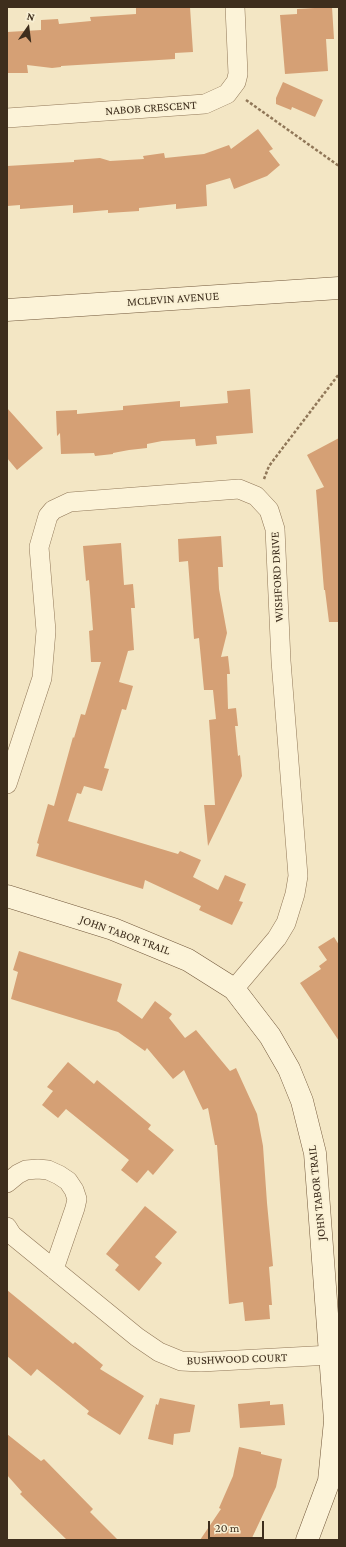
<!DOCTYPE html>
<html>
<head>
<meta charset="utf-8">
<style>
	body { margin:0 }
	#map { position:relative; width:346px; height:1547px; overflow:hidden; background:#f3e6c4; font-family:"Crimson Pro",serif }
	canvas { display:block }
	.frame { position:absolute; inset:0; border:8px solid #3e2e1d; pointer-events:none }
	.north { position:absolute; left:8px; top:8px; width:40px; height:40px; -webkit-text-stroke:3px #f9f0d4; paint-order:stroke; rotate:14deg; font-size:11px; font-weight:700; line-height:16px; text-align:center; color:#3e2e1d }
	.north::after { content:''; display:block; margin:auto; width:14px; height:18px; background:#3e2e1d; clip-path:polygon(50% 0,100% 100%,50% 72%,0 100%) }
	.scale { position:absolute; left:208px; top:1521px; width:56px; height:18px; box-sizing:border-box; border:2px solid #3e2e1d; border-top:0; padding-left:5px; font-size:12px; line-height:14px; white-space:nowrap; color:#3e2e1d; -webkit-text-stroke:3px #f9f0d4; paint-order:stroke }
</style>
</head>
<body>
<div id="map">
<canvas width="346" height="1547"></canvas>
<div class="frame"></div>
<div class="north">N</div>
<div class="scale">20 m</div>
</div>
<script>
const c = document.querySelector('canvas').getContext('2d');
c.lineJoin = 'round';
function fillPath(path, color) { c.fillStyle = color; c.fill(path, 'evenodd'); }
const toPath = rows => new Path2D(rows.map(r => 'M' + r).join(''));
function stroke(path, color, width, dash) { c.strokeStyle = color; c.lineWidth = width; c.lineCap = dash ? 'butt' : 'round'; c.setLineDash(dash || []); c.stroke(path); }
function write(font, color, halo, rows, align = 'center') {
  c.font = font + ' "Crimson Pro",serif'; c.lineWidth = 3.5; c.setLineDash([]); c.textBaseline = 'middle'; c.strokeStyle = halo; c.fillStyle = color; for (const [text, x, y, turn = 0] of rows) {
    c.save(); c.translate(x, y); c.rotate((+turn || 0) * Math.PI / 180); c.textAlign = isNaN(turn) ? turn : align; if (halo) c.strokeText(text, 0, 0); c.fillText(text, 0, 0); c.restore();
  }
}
fillPath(toPath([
	[136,7,190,7,193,52,175,53,175,59,61,66,61,67,52,68,27,65,28,73,7,73,7,32,41,30,41,20,58,19,59,24,91,21,90,17,136,14],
	[332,7,334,39,326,39,328,71,285,74,280,15,297,14,297,9],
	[283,82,323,100,315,117,292,107,291,110,276,104,276,98],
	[258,129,273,149,269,151,280,165,267,176,234,189,230,178,206,185,207,206,176,209,176,204,139,208,139,211,108,213,108,210,73,213,73,205,20,209,20,205,7,206,7,166,74,162,74,160,100,158,110,161,144,159,143,156,164,153,165,158,204,154,229,145,231,149],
	[250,389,253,433,216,436,217,444,196,446,195,439,162,441,147,444,147,448,129,450,113,453,113,454,95,456,94,453,61,454,60,433,57,436,56,411,77,410,77,414,123,410,123,406,180,401,180,407,228,403,227,391],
	[7,408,43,448,17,470,7,458],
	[339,438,339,622,329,622,325,590,324,590,316,490,324,487,307,455],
	[221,536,223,567,218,567,219,589,227,633,221,657,228,656,230,674,227,674,228,709,236,708,238,726,235,726,238,756,240,755,242,776,208,846,204,805,215,805,209,720,216,719,213,690,204,690,199,638,194,639,188,561,179,562,178,539],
	[121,543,124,585,133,584,135,608,131,608,134,650,128,651,119,682,133,686,126,710,122,709,104,768,109,769,102,791,84,786,81,794,77,793,68,821,178,854,180,851,201,860,193,877,218,890,225,875,246,884,239,901,243,902,232,925,199,910,201,906,145,880,143,889,36,856,39,844,37,843,48,804,54,806,73,737,74,738,81,714,85,715,101,662,91,662,89,631,93,630,89,580,86,581,83,546],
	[334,937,339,945,339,1041,300,983,321,969,319,966,327,960,318,947],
	[19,951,122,984,117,1001,142,1019,155,1001,172,1014,169,1018,185,1038,196,1030,230,1071,236,1068,257,1114,263,1146,267,1203,273,1266,269,1267,272,1305,269,1305,270,1319,245,1321,243,1302,229,1304,217,1145,215,1145,208,1108,203,1110,184,1070,173,1079,147,1048,145,1051,118,1032,11,999,18,972,13,970],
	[68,1062,94,1084,97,1080,151,1125,148,1129,174,1150,153,1175,148,1170,137,1183,121,1170,129,1160,66,1109,58,1118,42,1105,53,1091,47,1087],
	[145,1206,177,1232,155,1257,162,1263,139,1291,115,1270,119,1265,106,1254],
	[7,1290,73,1344,75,1342,103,1365,100,1369,144,1396,120,1435,87,1414,89,1411,37,1369,31,1376,7,1356],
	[160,1398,195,1405,190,1432,174,1434,173,1445,148,1439,156,1404,158,1405],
	[270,1401,270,1405,283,1404,285,1425,240,1428,238,1404],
	[7,1434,41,1461,44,1459,93,1509,90,1512,118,1540,67,1540,20,1494,22,1492,7,1475],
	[239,1447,261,1452,261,1454,282,1459,276,1487,251,1540,200,1540,221,1509,219,1508,233,1476]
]), '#d5a075');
const street = toPath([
	[7,118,205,104,227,94,236,82,238,74,235,7],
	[7,784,42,678,46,631,39,547,48,516,53,510,70,502,239,489,256,496,269,510,275,529,281,661,298,876,295,894,286,923,277,938,234,989],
	[7,1183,18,1174,26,1170,38,1169,48,1170,59,1175,68,1181,74,1190,77,1199,75,1208,54,1269],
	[7,1227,12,1235,137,1337,159,1352,181,1361,201,1362,331,1355]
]);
const secondary = toPath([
	[7,310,339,288],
	[7,896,113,929,188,960,234,989,270,1036,289,1069,302,1101,315,1153,335,1421,329,1481,307,1540]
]);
stroke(street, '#907758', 20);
stroke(secondary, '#72583b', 23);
stroke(toPath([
	[246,100,339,166],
	[264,479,269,466,339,374]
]), '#907758', 2.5, [3, 2]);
stroke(street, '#fcf3d8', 19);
stroke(secondary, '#fcf3d8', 22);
write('12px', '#3e2e1d', '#f9f0d4', [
	["NABOB CRESCENT",151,108,-4],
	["MCLEVIN AVENUE",173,299,-4],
	["WISHFORD DRIVE",277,577,-93],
	["JOHN TABOR TRAIL",125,935,20],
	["JOHN TABOR TRAIL",317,1193,-96],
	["BUSHWOOD COURT",237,1359,-2]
]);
</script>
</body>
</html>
